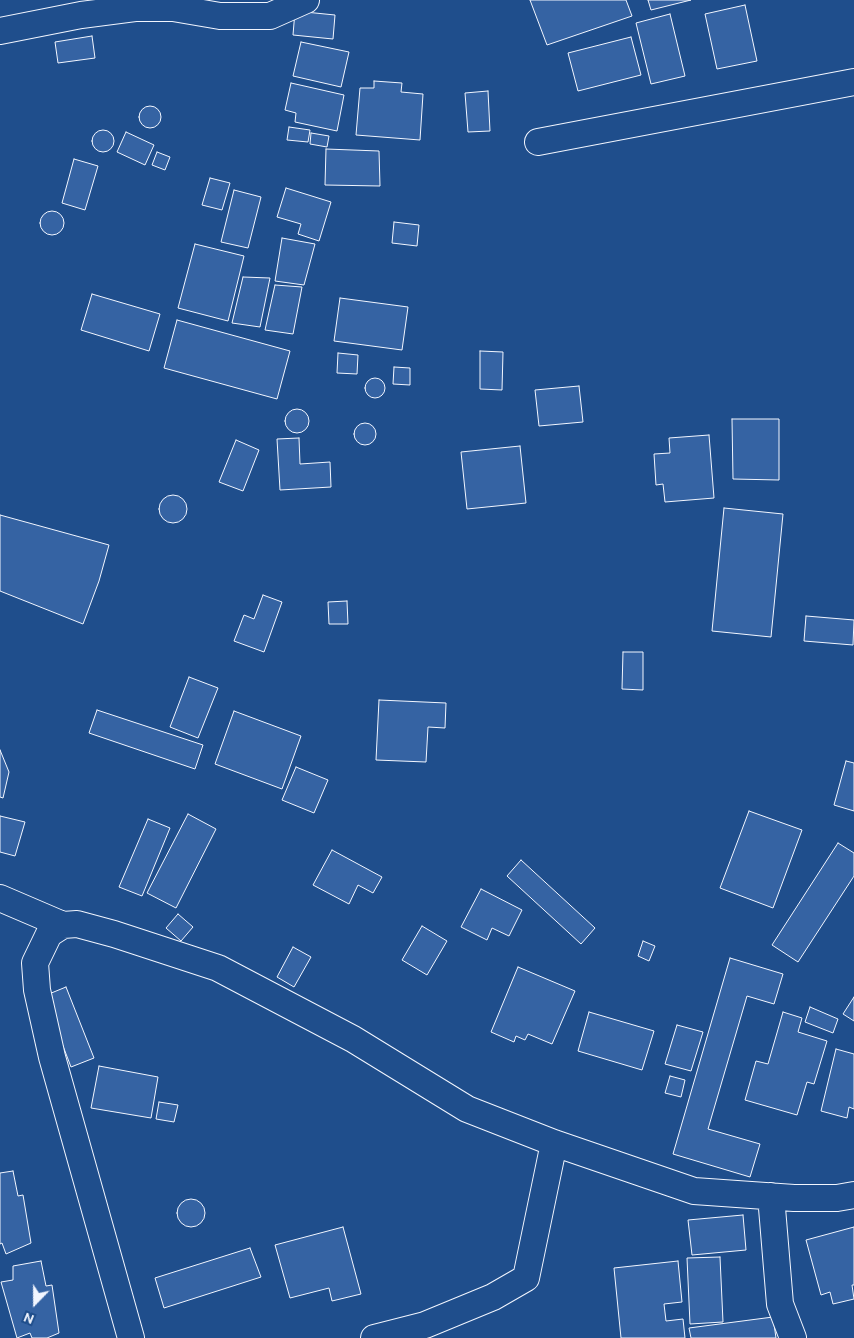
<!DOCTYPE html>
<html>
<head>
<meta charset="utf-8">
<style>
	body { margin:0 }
	#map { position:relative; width:854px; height:1338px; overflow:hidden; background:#1f4e8c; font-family:Overpass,sans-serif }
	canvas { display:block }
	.north { position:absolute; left:10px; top:1278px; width:50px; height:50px; -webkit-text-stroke:4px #1f4e8c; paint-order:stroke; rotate:202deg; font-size:14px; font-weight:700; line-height:20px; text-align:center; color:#f2f6ff }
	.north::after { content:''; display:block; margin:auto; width:18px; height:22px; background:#f2f6ff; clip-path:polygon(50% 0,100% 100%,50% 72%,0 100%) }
</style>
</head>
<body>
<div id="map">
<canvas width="854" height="1338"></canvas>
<div class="north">N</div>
</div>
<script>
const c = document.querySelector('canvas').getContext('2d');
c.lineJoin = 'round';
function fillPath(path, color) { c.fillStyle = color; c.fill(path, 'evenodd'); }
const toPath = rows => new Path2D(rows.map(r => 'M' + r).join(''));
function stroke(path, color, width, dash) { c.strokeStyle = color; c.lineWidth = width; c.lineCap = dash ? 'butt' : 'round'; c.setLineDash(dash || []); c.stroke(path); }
const building = toPath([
	[530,0,626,0,632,16,547,45,530,0],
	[648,0,691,0,651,10,648,0],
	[745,5,757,61,717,69,705,14,745,5],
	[295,11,335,15,333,39,293,35,295,11],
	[670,14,685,76,651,84,636,23,670,14],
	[92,36,95,58,58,63,55,42,92,36],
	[631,37,641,75,578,91,568,53,631,37],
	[301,42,349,52,341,87,293,76,301,42],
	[374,81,402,83,401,92,423,94,420,140,356,135,360,88,374,88,374,81],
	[291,83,344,95,337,131,295,122,296,113,285,110,291,83],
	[488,91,490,131,468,132,465,93,488,91],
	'139 117a11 11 0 1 1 22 0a11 11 0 1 1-22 0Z',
	[289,127,310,130,308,142,287,140,289,127],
	'92 141a11 11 0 1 1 22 0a11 11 0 1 1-22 0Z',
	[126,132,154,145,145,165,117,152,126,132],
	[311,133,329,136,327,147,310,144,311,133],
	[326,149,379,151,380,186,325,185,326,149],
	[157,152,170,157,165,170,152,165,157,152],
	[74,159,98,166,85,210,62,203,74,159],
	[210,178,230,183,222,210,202,205,210,178],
	[286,188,331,202,319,241,298,234,301,224,277,217,286,188],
	[234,190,261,197,248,248,221,242,234,190],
	'40 223a12 12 0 1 1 24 0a12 12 0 1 1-24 0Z',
	[394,222,419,225,417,246,392,243,394,222],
	[282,238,315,244,304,285,275,281,282,238],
	[195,244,244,256,228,321,178,308,195,244],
	[243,277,270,278,260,327,232,323,243,277],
	[275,285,302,287,293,334,265,330,275,285],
	[92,294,160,314,149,351,81,330,92,294],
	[340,298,408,307,402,350,334,341,340,298],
	[177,320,290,351,277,399,164,368,177,320],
	[480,351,503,352,502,390,480,389,480,351],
	[338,353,358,355,357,374,337,373,338,353],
	[394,367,410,368,410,385,393,384,394,367],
	'365 388a10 10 0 1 1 20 0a10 10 0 1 1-20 0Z',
	[579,386,583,422,539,426,535,390,579,386],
	'285 421a12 12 0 1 1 24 0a12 12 0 1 1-24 0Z',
	[732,419,779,419,779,480,733,479,732,419],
	'354 434a11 11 0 1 1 22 0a11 11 0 1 1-22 0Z',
	[709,435,714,498,665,502,663,484,656,485,654,454,670,453,669,438,709,435],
	[299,438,300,464,330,462,331,487,280,490,277,439,299,438],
	[236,440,259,450,243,491,219,482,236,440],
	[520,446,526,503,467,509,461,452,520,446],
	'159 509a14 14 0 1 1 28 0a14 14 0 1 1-28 0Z',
	[724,508,783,514,771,637,712,631,724,508],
	[0,515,109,545,99,581,83,624,0,591,0,515],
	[263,595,282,602,264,652,234,641,244,615,254,619,263,595],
	[347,601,348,624,329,624,328,602,347,601],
	[806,616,854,620,853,645,804,641,806,616],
	[623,652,643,652,643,690,622,689,623,652],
	[189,677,218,688,198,738,170,727,189,677],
	[379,700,446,703,445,728,428,727,426,762,376,760,379,700],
	[97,710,203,745,195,769,89,733,97,710],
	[234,711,301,736,282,789,215,764,234,711],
	[0,750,9,772,3,798,0,797,0,750],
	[846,761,854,763,854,811,834,805,846,761],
	[296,767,328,780,314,813,282,800,296,767],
	[749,811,802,830,773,908,720,888,749,811],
	[188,814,216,829,176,908,147,893,188,814],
	[0,816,25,822,15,856,0,852,0,816],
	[148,819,170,828,142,896,119,887,148,819],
	[838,843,854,853,854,876,798,962,772,945,838,843],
	[332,850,382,877,373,893,358,885,349,904,313,885,332,850],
	[521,860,595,928,581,944,507,876,521,860],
	[481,889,522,910,509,936,492,928,487,940,461,927,481,889],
	[178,914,193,927,181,941,166,928,178,914],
	[422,926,447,941,427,975,402,960,422,926],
	[643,941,655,946,649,961,638,956,643,941],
	[293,947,311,957,294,987,277,977,293,947],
	[730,958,783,974,774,1004,747,996,708,1129,760,1144,750,1177,673,1154,730,958],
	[518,967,575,991,552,1044,528,1034,525,1040,516,1036,514,1042,491,1032,518,967],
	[66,987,94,1058,71,1067,44,996,66,987],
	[854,997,854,1021,843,1014,854,997],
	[810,1007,838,1019,833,1033,805,1022,810,1007],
	[589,1012,654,1031,642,1070,578,1051,589,1012],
	[783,1012,802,1018,798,1032,827,1041,814,1084,807,1082,797,1115,745,1100,756,1061,768,1064,783,1012],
	[677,1025,703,1032,691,1071,665,1064,677,1025],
	[836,1049,854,1054,854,1109,849,1107,847,1118,821,1111,836,1049],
	[99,1066,158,1077,151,1118,91,1108,99,1066],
	[670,1076,685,1080,681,1097,665,1093,670,1076],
	[159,1102,178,1105,174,1122,156,1119,159,1102],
	[13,1171,18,1196,23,1195,31,1243,6,1254,2,1243,0,1244,0,1173,13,1171],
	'177 1213a14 14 0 1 1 28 0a14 14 0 1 1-28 0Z',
	[743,1215,746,1250,692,1255,688,1220,743,1215],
	[343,1227,361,1294,332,1301,329,1288,290,1298,275,1245,343,1227],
	[854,1227,854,1285,852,1285,854,1299,833,1304,830,1292,821,1295,806,1240,854,1227],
	[250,1248,261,1277,164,1308,155,1278,250,1248],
	[720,1257,723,1322,690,1324,687,1258,720,1257],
	[41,1261,46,1286,52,1285,59,1333,47,1338,32,1338,30,1333,17,1338,1,1282,13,1280,13,1266,41,1261],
	[678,1261,682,1302,664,1304,666,1321,683,1319,685,1338,621,1338,614,1268,678,1261],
	[773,1317,776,1338,691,1338,689,1328,773,1317]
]);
fillPath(building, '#3563a3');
stroke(building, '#f2f6ff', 1);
const street = toPath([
	[0,31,81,15,135,8,173,8,220,16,270,16,306,0],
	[538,142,854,82],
	[0,898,63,925],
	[771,1196,780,1304,793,1338],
	[131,1338,52,1057,37,990,35,963,49,934,63,925,77,924,114,934,218,968,353,1039,467,1109,554,1143,694,1191,794,1198,837,1198,854,1195],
	[374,1338,425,1325,493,1297,526,1278,554,1143]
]);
stroke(street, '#f2f6ff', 28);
stroke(street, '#1f4e8c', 26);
</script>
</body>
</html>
